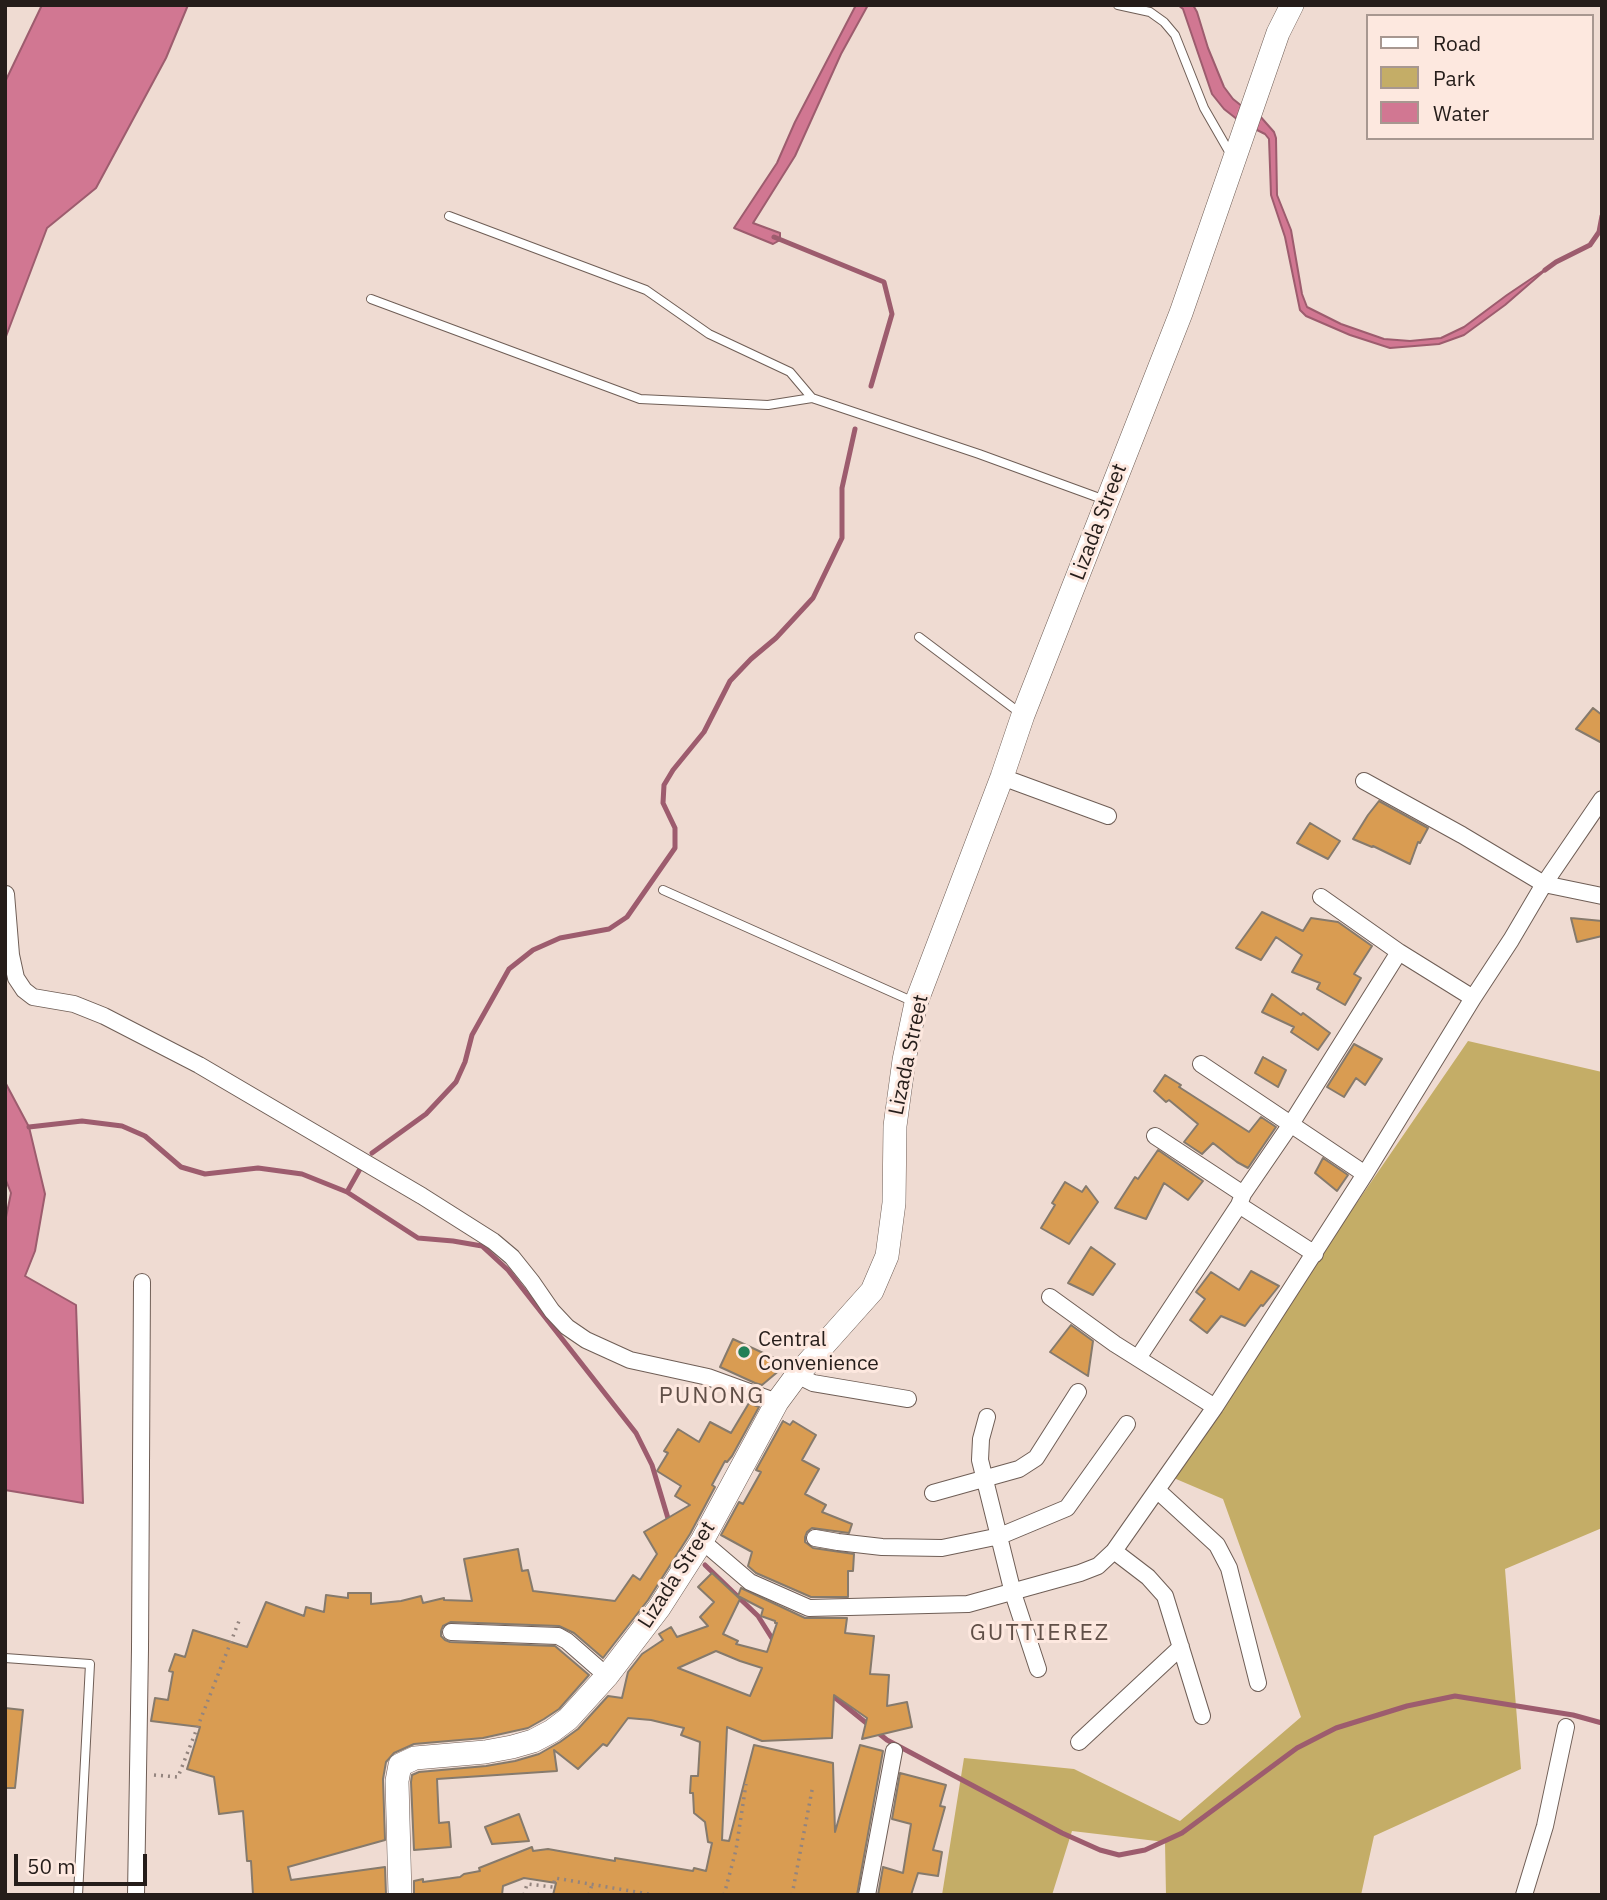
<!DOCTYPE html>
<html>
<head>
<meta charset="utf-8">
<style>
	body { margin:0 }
	#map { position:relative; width:1607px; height:1900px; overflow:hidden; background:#efdbd2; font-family:"IBM Plex Sans",sans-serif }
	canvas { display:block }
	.frame { position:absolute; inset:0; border:7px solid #251d1a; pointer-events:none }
	.legend { position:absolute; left:1366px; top:14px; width:228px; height:126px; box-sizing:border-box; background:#fde8df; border:2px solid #a79790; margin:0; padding:9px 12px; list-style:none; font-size:21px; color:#251d1a }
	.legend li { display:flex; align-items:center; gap:14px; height:35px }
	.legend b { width:35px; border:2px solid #a79790 }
	.scale { position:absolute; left:14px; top:1854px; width:133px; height:32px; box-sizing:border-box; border:4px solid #251d1a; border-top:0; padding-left:9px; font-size:21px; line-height:24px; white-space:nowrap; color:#251d1a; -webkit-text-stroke:5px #fde8df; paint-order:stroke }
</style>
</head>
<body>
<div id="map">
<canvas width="1607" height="1900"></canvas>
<div class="frame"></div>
<ul class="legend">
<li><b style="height:9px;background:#fff"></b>Road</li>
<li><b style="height:19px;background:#c4ad67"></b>Park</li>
<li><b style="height:19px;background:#d17792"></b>Water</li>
</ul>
<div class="scale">50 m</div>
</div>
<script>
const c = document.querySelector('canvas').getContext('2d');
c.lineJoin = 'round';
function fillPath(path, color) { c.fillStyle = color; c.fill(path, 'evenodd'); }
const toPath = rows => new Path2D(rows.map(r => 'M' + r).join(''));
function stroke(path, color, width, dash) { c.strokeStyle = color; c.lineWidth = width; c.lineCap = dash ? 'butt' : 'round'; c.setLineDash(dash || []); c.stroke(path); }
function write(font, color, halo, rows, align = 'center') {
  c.font = font + ' "IBM Plex Sans",sans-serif'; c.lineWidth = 6; c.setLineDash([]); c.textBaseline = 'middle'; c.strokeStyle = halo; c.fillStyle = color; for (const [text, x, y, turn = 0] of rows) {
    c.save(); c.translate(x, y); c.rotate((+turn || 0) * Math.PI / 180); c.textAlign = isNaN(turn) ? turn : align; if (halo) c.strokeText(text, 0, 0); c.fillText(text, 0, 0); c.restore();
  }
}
fillPath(toPath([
	[1468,1041,1602,1072,1602,1528,1505,1569,1521,1769,1374,1836,1361,1895,1166,1895,1165,1842,1072,1831,1052,1895,942,1895,964,1758,1074,1769,1180,1821,1301,1717,1223,1499,1169,1476]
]), '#c4ad67');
const water = toPath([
	[42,5,188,5,166,58,96,188,47,228,5,339,5,82,42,5],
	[856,5,868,5,841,54,795,156,753,223,780,233,780,240,773,244,734,228,777,163,795,122,856,5],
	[1178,5,1193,5,1197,12,1208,48,1224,87,1233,99,1243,107,1238,120,1224,109,1212,94,1183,9,1178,5],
	[1259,115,1274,132,1276,138,1277,195,1291,230,1302,294,1307,307,1341,324,1384,339,1410,341,1441,338,1464,327,1507,295,1550,266,1505,305,1464,335,1439,344,1390,348,1350,335,1306,316,1300,310,1285,237,1271,195,1269,139,1265,134,1253,128,1259,115],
	[5,1082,29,1127,45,1194,35,1251,25,1276,76,1305,83,1503,5,1490,5,1222,11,1193,5,1178,5,1082]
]);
fillPath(water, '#d17792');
stroke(water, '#9d5c6e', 2);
stroke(toPath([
	[774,237,884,282,892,314,871,386],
	[1545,270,1556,262,1590,245,1599,232,1602,216],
	[29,1127,82,1121,122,1126,145,1136,181,1167,205,1174,258,1168,302,1174,347,1192,418,1238,453,1241,482,1246,508,1270,636,1433,652,1465,670,1525],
	[372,1153,426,1114,456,1082,465,1062,472,1035,509,969,533,950,560,938,609,929,627,917,675,848,675,828,663,803,664,785,673,770,704,732,730,681,751,659,776,638,813,598,842,538,842,488,855,429],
	[347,1192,360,1169],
	[705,1565,758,1616,775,1643],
	[828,1692,870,1726],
	[877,1732,887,1740,1062,1833,1100,1850,1119,1855,1145,1850,1182,1833,1297,1748,1336,1728,1407,1706,1455,1696,1573,1715,1602,1723]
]), '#9d5c6e', 5);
const building = toPath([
	[1593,708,1602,715,1602,743,1576,729,1593,708],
	[1379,801,1428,828,1420,843,1418,842,1410,864,1373,846,1372,847,1353,839,1368,815,1379,801],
	[1310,823,1340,841,1328,859,1297,843,1310,823],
	[1262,912,1303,931,1311,918,1338,922,1372,946,1354,974,1361,978,1345,1005,1317,989,1320,983,1292,972,1302,955,1276,937,1261,960,1236,948,1262,912],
	[1571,918,1602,921,1602,936,1577,942,1571,918],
	[1272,994,1301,1015,1303,1013,1330,1033,1318,1050,1291,1032,1294,1027,1262,1012,1272,994],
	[1354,1044,1382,1059,1365,1085,1356,1078,1344,1097,1327,1087,1354,1044],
	[1263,1057,1286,1070,1278,1087,1255,1073,1263,1057],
	[1165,1075,1181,1085,1179,1087,1249,1132,1261,1117,1276,1127,1248,1168,1237,1162,1213,1143,1202,1154,1184,1142,1198,1124,1169,1100,1166,1102,1154,1091,1165,1075],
	[1158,1150,1203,1181,1188,1200,1164,1183,1146,1219,1115,1208,1135,1177,1138,1179,1158,1150],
	[1323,1158,1348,1175,1337,1191,1315,1173,1323,1158],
	[1065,1182,1082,1192,1086,1186,1098,1202,1069,1244,1041,1228,1055,1205,1052,1203,1065,1182],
	[1091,1247,1115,1264,1093,1295,1068,1283,1091,1247],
	[1251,1271,1279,1286,1263,1306,1261,1305,1245,1326,1221,1316,1207,1333,1190,1320,1205,1299,1196,1292,1211,1272,1239,1290,1251,1271],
	[1071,1325,1093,1341,1088,1376,1050,1352,1071,1325],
	[733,1339,787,1364,762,1385,755,1383,720,1367,733,1339],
	[749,1403,759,1407,732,1456,727,1462,725,1461,712,1485,715,1487,690,1534,648,1600,603,1658,574,1633,559,1626,451,1622,443,1626,441,1631,441,1636,445,1640,450,1642,555,1646,589,1675,559,1709,544,1719,528,1728,483,1738,414,1744,394,1753,386,1762,383,1779,385,1840,288,1867,291,1880,385,1867,386,1895,253,1895,251,1861,247,1861,243,1811,219,1814,214,1777,187,1769,200,1727,151,1721,155,1698,168,1700,173,1672,169,1671,175,1654,185,1657,193,1630,247,1647,266,1602,304,1616,306,1607,324,1612,326,1595,348,1598,348,1593,371,1593,371,1604,401,1601,421,1596,423,1603,444,1598,444,1600,472,1601,464,1559,518,1549,522,1571,528,1570,533,1591,615,1601,633,1575,640,1580,657,1554,644,1532,690,1505,675,1496,681,1486,657,1471,668,1453,664,1451,678,1429,699,1442,710,1422,731,1433,749,1403],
	[783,1421,790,1425,793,1421,816,1435,802,1460,819,1469,805,1494,826,1505,822,1512,852,1524,849,1533,812,1528,807,1532,805,1537,805,1542,813,1548,854,1554,853,1571,848,1571,848,1597,811,1597,756,1573,748,1566,752,1552,721,1535,739,1502,743,1504,761,1472,756,1470,783,1421],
	[712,1573,740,1599,723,1634,738,1641,736,1644,767,1652,777,1623,775,1623,775,1621,761,1616,763,1609,738,1596,741,1588,805,1618,847,1618,845,1633,874,1636,870,1674,889,1675,887,1706,907,1702,912,1727,862,1739,867,1718,834,1695,832,1738,762,1741,727,1727,722,1840,729,1841,754,1745,833,1763,835,1832,860,1745,883,1751,857,1895,553,1895,556,1883,524,1878,503,1886,502,1895,414,1895,414,1881,423,1879,423,1882,460,1877,464,1874,480,1871,479,1868,532,1847,533,1851,548,1849,615,1861,615,1858,693,1871,694,1868,706,1871,712,1843,708,1842,705,1822,694,1813,693,1793,690,1793,691,1776,698,1776,700,1742,681,1735,684,1728,651,1720,628,1718,607,1746,603,1744,578,1769,554,1750,557,1771,437,1779,439,1823,449,1822,451,1847,414,1850,411,1782,412,1775,419,1772,486,1766,515,1761,539,1754,560,1742,578,1729,608,1696,622,1698,628,1672,642,1654,663,1640,659,1634,671,1627,677,1637,708,1626,700,1617,714,1602,698,1587,712,1573],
	[716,1651,740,1661,762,1668,750,1696,678,1668,716,1651],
	[5,1708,23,1710,15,1788,5,1788,5,1708],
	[900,1773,946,1785,940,1806,945,1807,933,1850,942,1852,938,1876,918,1873,911,1895,878,1895,883,1867,903,1873,911,1824,892,1819,900,1773],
	[519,1814,529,1841,492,1844,485,1827,519,1814]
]);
fillPath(building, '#d99c52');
stroke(building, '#867a6c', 2);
const lane = toPath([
	[1118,5,1150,12,1164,22,1175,35,1204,108,1231,155],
	[371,299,640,399,768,405,812,398,790,372,709,334,646,290,449,216],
	[812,398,979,454,1105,500],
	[919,637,1020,713],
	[663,890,914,1002],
	[5,1658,90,1664,78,1895]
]);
const street = toPath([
	[1002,777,1108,816],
	[1364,781,1462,835,1544,884,1602,799],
	[6,894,11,955,16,978,24,990,33,997,74,1004,104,1016,199,1065,422,1196,493,1241,512,1257,532,1282,552,1311,567,1327,586,1340,630,1360,708,1377,777,1402],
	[1321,897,1399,952,1473,998],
	[1201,1064,1365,1174],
	[1155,1136,1243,1194],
	[1239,1205,1315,1254],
	[1050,1297,1115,1344,1215,1407],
	[1138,1358,1239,1205,1243,1194,1291,1124,1399,952],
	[797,1375,813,1383,908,1399],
	[987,1417,981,1439,980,1460,1013,1593,1038,1669],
	[1157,1490,1217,1545,1229,1568,1258,1683],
	[933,1493,1019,1469,1036,1458,1078,1392],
	[815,1538,838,1542,882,1547,942,1548,1000,1536,1067,1508,1127,1424],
	[702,1541,750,1582,809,1608,968,1604,1080,1573,1098,1566,1114,1551,1215,1407,1365,1174,1473,998,1511,940,1544,884,1602,896],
	[1114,1551,1148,1577,1165,1596,1202,1716],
	[451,1632,558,1636,567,1641,607,1676],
	[1079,1742,1181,1647],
	[136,1895,140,1649,142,1282],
	[867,1895,894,1751],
	[1524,1895,1545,1826,1566,1727]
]);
const secondary = toPath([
	[400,1895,397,1781,400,1765,415,1758,485,1752,512,1747,533,1741,552,1731,568,1719,607,1676,659,1608,702,1541,777,1402,797,1375,872,1291,887,1256,894,1203,895,1126,904,1060,916,1003,1002,777,1023,715,1181,313,1278,33,1292,5]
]);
stroke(lane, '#6f5e56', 10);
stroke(street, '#6f5e56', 18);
stroke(secondary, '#6f5e56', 24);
stroke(toPath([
	[154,1775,178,1777,239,1621],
	[524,1895,527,1884,553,1887,555,1878,654,1895],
	[589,1895,592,1884],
	[724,1895,736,1850,746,1784],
	[792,1895,813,1785]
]), '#93847e', 3.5, [2, 5]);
stroke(lane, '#fff', 8);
stroke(street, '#fff', 16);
stroke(secondary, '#fff', 23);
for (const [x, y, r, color] of [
	[744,1352,7,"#238057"]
]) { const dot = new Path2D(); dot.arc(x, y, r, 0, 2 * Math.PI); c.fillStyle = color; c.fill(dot); stroke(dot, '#fde8df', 2.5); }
write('21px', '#251d1a', '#fde8df', [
	["Lizada Street",1099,522,-69],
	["Lizada Street",909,1055,-78],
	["Lizada Street",677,1575,-57]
]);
write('21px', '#251d1a', '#fde8df', [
	["Central",758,1340],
	["Convenience",758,1364]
], 'left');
c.letterSpacing = '2px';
write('23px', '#604f47', '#fde8df', [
	["PUNONG",712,1396],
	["GUTTIEREZ",1040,1633]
]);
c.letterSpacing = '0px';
</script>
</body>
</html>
